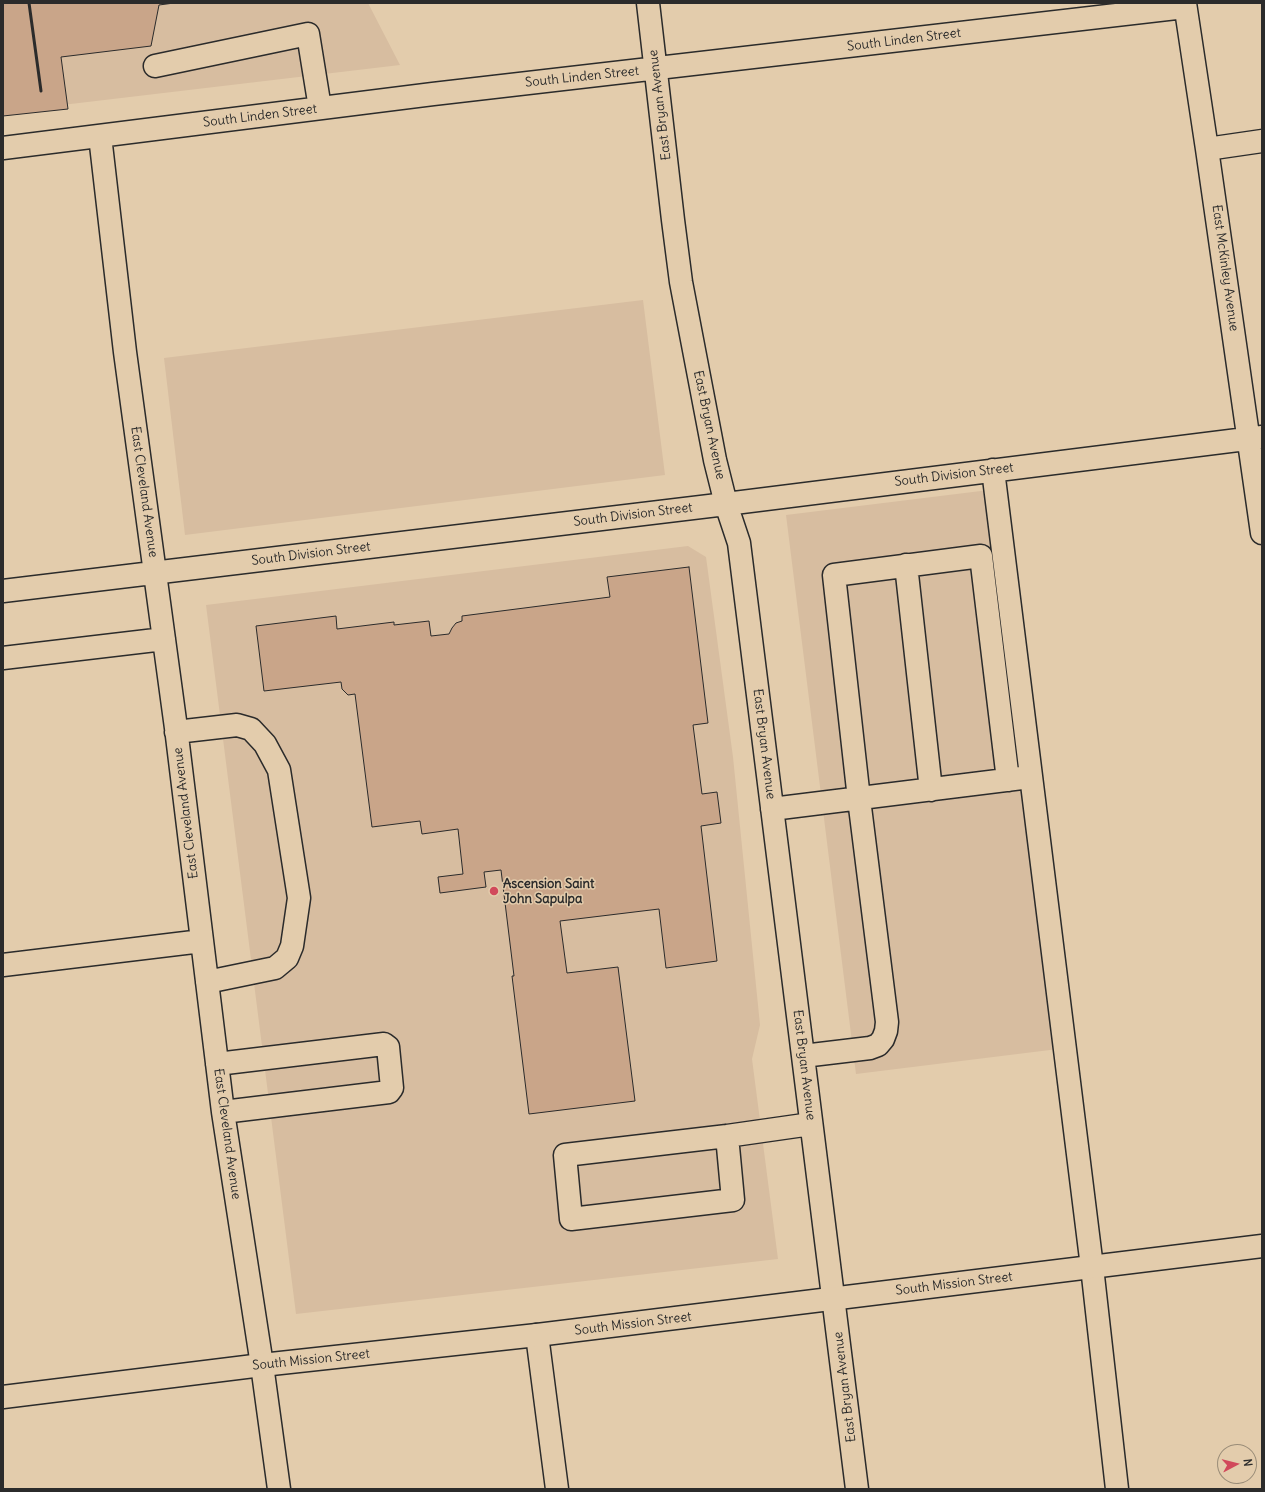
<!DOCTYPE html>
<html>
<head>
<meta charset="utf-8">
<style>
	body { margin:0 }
	#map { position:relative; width:1265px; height:1492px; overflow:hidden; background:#e3ccac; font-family:Delius,sans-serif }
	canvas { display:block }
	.frame { position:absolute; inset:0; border:4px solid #2b2b2b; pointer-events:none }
	.north { position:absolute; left:1217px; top:1444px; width:40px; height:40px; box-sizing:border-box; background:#e3ccac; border:1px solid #998c78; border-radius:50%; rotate:83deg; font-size:11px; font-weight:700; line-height:16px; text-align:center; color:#2b2b2b }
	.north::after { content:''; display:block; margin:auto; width:14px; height:18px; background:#d1495b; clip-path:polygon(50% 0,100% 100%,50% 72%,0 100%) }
</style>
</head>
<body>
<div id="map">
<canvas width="1265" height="1492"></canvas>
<div class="frame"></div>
<div class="north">N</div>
</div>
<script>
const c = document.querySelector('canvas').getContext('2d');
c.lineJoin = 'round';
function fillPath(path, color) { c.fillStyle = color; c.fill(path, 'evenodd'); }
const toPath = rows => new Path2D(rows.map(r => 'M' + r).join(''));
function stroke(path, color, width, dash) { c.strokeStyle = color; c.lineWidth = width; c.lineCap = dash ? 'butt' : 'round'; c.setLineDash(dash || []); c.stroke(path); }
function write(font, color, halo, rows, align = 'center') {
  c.font = font + ' Delius,sans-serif'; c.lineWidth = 3; c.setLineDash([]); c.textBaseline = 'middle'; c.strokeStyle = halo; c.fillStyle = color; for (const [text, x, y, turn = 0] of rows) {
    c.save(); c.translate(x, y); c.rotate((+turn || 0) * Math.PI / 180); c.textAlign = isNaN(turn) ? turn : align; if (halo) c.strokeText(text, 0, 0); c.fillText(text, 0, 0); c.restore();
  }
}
fillPath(toPath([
	[3,3,368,3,400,65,3,112],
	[643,300,665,475,185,535,164,358],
	[989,490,1058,1049,856,1074,786,515],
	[688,546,706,557,733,757,760,1025,752,1059,778,1259,296,1314,206,605]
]), '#d7bda0');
const building = toPath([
	[3,3,174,3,159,5,151,46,61,57,68,109,3,116,3,3],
	[689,567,708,723,693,725,702,794,717,792,721,823,701,826,717,961,666,968,659,909,560,921,567,973,618,967,635,1101,529,1114,512,976,514,976,501,870,484,872,486,887,440,893,438,877,463,874,458,829,422,834,420,821,372,827,355,694,348,695,342,689,341,682,264,691,256,626,336,616,337,629,394,622,394,625,429,621,431,636,449,634,452,628,456,623,462,621,462,616,610,597,607,577,689,567]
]);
fillPath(building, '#c9a589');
stroke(building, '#2b2b2b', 1);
const minor = toPath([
	[648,3,673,220,681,282,715,460,726,504,739,543,857,1489],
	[1185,3,1207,149,1262,533],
	[155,66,308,34,320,108],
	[100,136,125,352,176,728,223,1112,262,1365,279,1489],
	[3,148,433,94,1185,7],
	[1207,149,1262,141],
	[993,470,1092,1267,1117,1489],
	[906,565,931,790],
	[3,591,726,504,1262,437],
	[3,658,164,639],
	[176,732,237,725,251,729,265,744,279,770,299,898,292,946,287,958,275,968,207,982],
	[772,809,1022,778],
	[3,965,202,941],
	[803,1056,870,1048,878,1045,883,1039,886,1031,887,1022,859,799,834,575,981,556,1008,780],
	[217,1064,384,1044,388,1047,392,1088,389,1092,223,1112],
	[727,1136,733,1200,571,1219,565,1155,727,1136,811,1124],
	[537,1335,557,1489]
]);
const major = toPath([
	[3,1397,262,1365,537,1335,1262,1246]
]);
stroke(minor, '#2b2b2b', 25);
stroke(major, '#2b2b2b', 25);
stroke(minor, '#e3ccac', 22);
stroke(major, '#e3ccac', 22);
stroke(toPath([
	[29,3,41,91]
]), '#2b2b2b', 3);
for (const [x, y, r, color] of [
	[494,891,5,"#d1495b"]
]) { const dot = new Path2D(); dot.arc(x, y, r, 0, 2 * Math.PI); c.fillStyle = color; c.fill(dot); stroke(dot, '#e3ccac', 1.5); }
write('13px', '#2b2b2b', '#e3ccac', [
	["South Linden Street",904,40,-7],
	["South Linden Street",582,77,-6],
	["East Bryan Avenue",660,105,-97],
	["South Linden Street",260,116,-7],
	["East McKinley Avenue",1225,268,82],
	["East Bryan Avenue",709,425,78],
	["South Division Street",954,475,-7],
	["East Cleveland Avenue",144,492,82],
	["South Division Street",633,515,-7],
	["South Division Street",311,554,-7],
	["East Bryan Avenue",764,744,83],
	["East Cleveland Avenue",186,813,-97],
	["East Bryan Avenue",804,1065,83],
	["East Cleveland Avenue",227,1134,82],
	["South Mission Street",954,1284,-7],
	["South Mission Street",633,1324,-7],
	["South Mission Street",311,1360,-6],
	["East Bryan Avenue",845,1387,-97]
]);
write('bold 13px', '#2b2b2b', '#e3ccac', [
	["Ascension Saint",503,884],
	["John Sapulpa",503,899]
], 'left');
</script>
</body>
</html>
